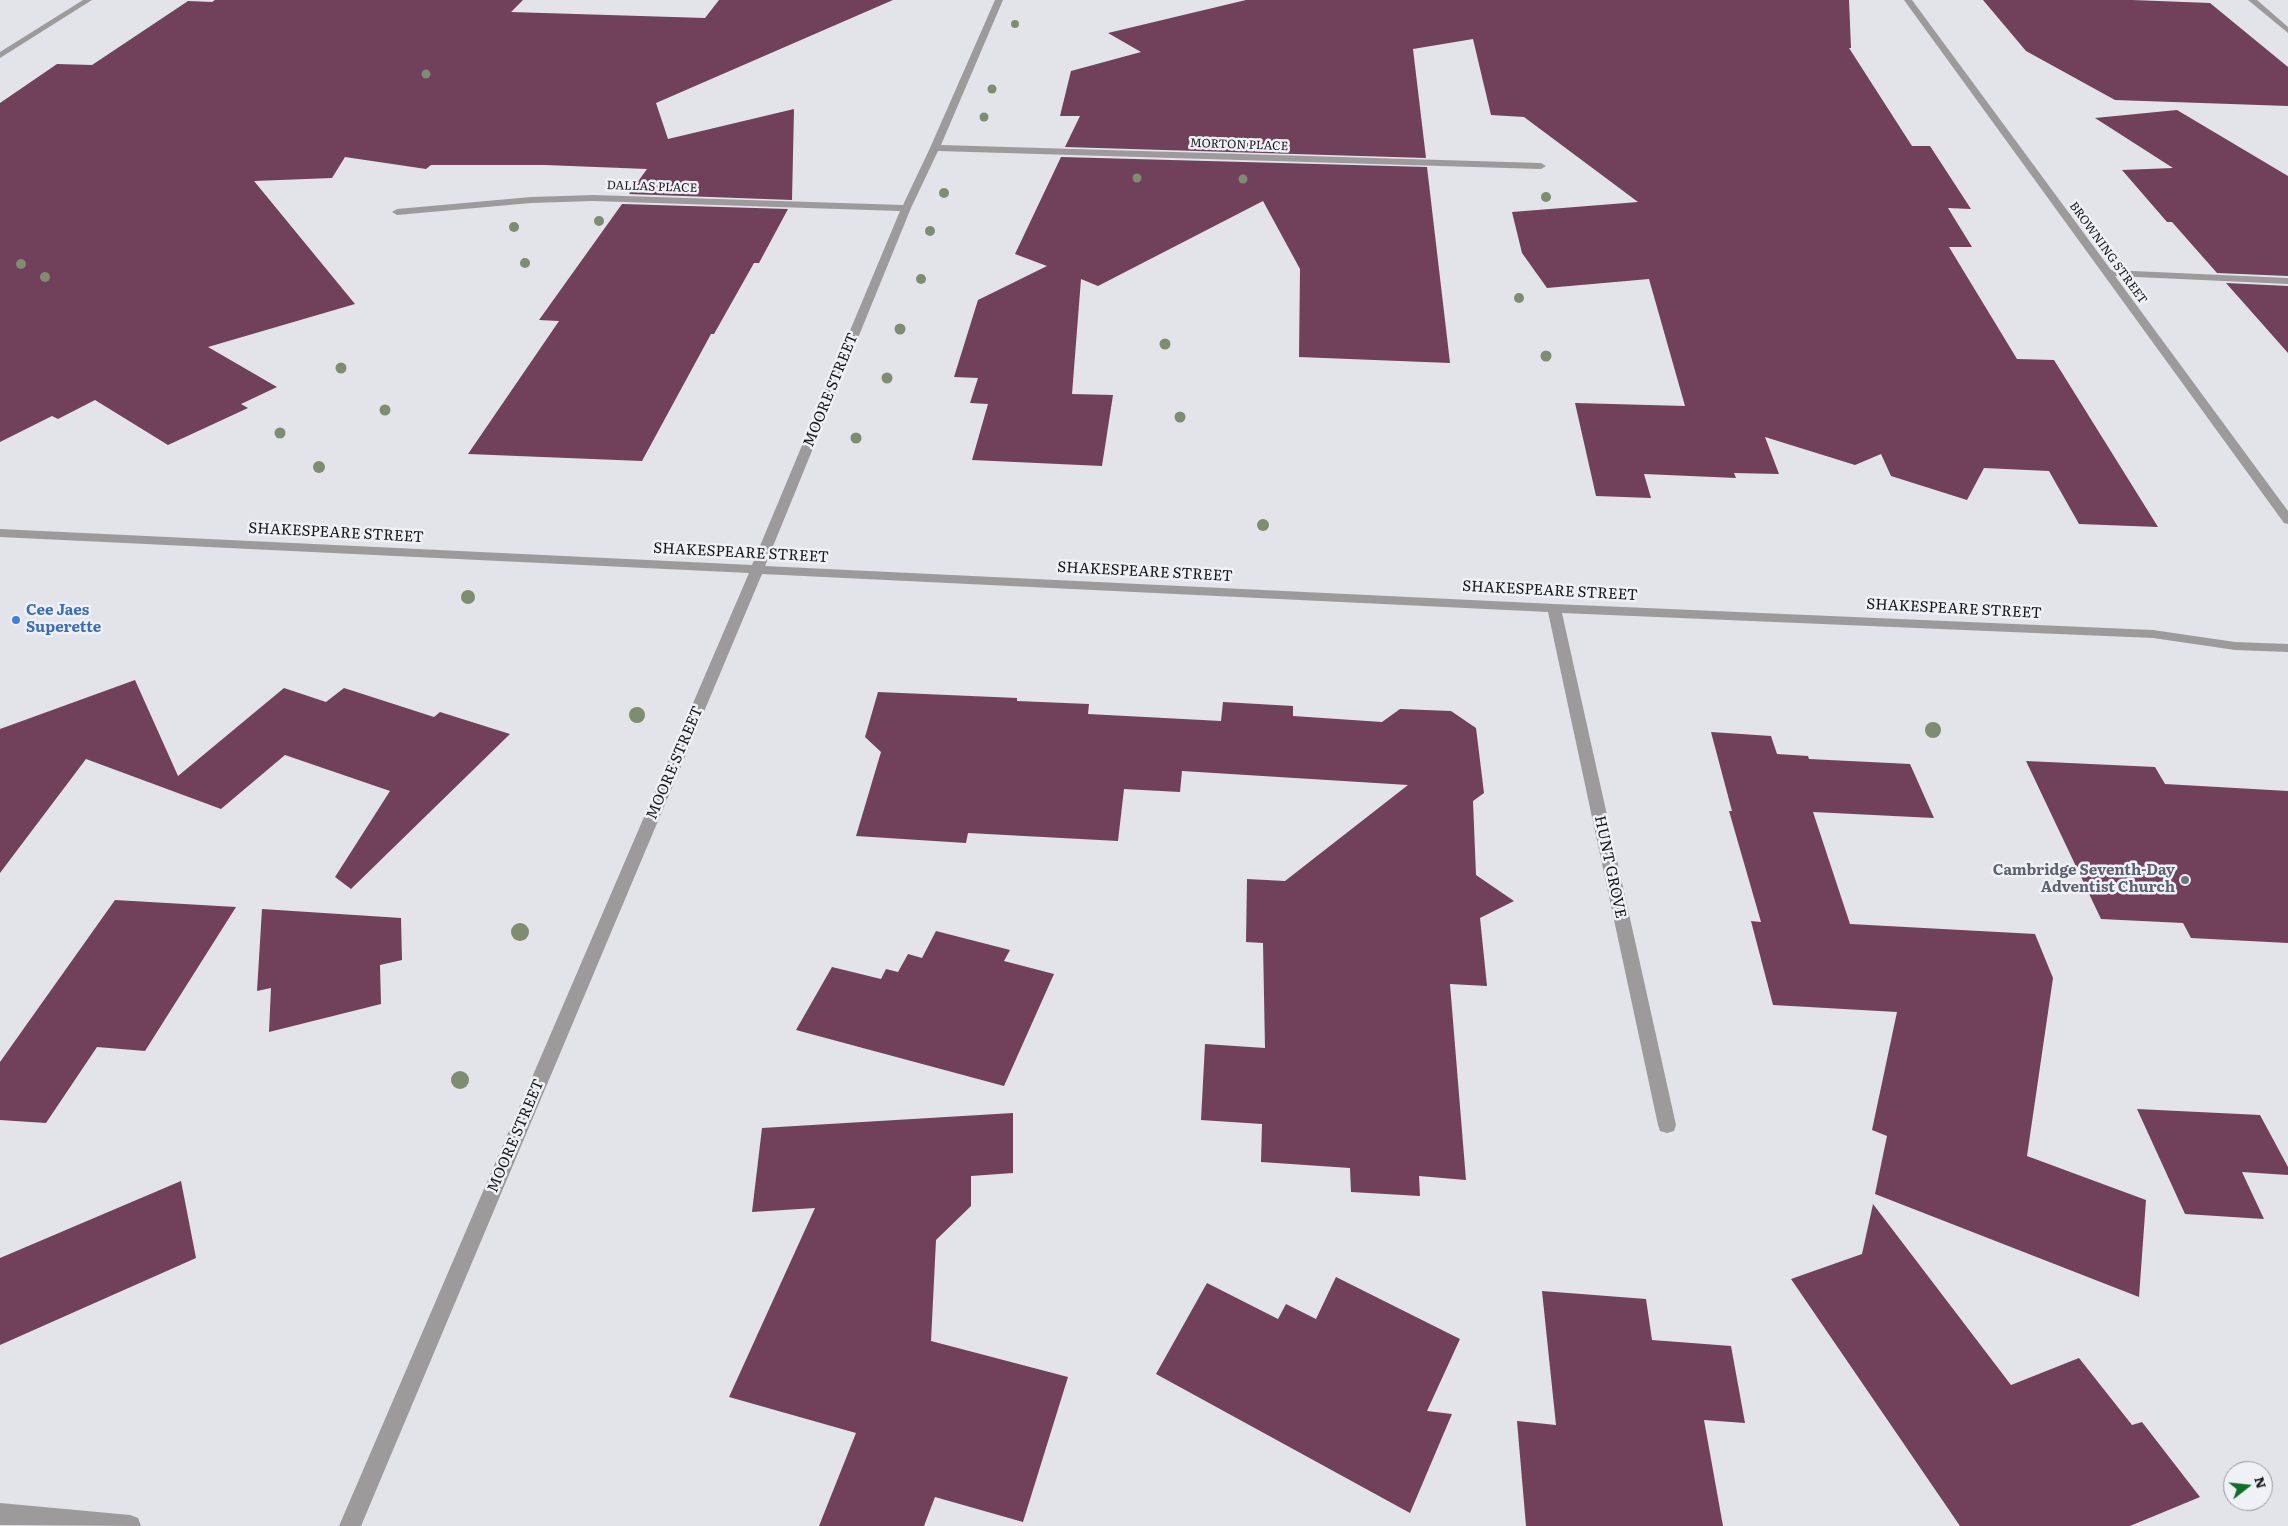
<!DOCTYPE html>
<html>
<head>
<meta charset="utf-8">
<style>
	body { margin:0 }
	#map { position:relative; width:2288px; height:1526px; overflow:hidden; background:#e2e4e9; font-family:Literata,serif }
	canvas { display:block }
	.north { position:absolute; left:2223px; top:1461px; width:50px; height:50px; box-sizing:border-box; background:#f0f1f6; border:1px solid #999a9e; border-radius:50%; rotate:74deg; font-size:14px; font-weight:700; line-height:20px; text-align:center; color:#17181a }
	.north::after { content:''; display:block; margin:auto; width:18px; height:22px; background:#0c7324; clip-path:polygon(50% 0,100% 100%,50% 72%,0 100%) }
</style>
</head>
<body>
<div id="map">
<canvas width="2288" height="1526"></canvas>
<div class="north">N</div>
</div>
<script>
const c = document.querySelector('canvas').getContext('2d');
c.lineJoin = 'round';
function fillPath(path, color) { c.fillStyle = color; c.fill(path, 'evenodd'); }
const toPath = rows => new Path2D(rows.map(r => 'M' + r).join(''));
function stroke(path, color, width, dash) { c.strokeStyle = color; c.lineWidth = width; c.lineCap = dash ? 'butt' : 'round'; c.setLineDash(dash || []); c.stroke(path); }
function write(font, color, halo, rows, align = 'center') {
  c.font = font + ' Literata,serif'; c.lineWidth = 5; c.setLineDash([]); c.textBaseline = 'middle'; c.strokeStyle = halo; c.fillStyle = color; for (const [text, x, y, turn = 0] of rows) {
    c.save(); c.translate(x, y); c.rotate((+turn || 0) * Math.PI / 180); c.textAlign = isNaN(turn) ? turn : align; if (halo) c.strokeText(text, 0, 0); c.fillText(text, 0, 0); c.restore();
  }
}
fillPath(toPath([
	[215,0,523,0,511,12,705,18,719,0,893,0,656,103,668,139,794,109,792,200,629,194,647,169,545,165,431,165,426,169,345,157,332,178,254,181,355,304,208,347,277,387,241,404,248,408,168,445,95,400,58,419,52,416,0,442,0,103,57,64,92,65,188,1,212,2],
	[1246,0,1849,0,1851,48,1849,48,1912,146,1930,146,1971,209,1948,208,1972,247,1949,247,2017,359,2054,360,2158,527,2079,524,2049,471,1984,468,1967,500,1891,476,1881,454,1855,465,1765,437,1779,474,1734,473,1736,478,1644,474,1651,498,1596,496,1575,403,1685,406,1649,279,1547,288,1522,253,1512,212,1638,202,1524,117,1491,115,1473,39,1413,49,1426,158,1065,147,1080,116,1060,116,1071,71,1141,52,1108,33],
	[1983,0,2132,0,2210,3,2288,67,2288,106,2115,100,2026,51],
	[2177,110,2288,176,2288,276,2217,273,2172,222,2167,222,2122,170,2173,168,2095,118],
	[1061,157,1427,167,1450,363,1299,357,1300,269,1263,201,1098,286,1081,279,1072,394,1113,395,1102,466,972,460,988,404,970,403,978,378,954,377,978,300,1047,266,1015,254],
	[622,204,788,209,759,263,754,263,714,334,711,334,642,461,468,454,559,321,539,320],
	[2226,283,2288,286,2288,353],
	[135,680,178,776,284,688,326,702,344,688,434,717,440,712,510,734,351,889,335,877,390,791,285,755,221,809,86,759,0,873,0,729],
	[878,692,1017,698,1017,701,1089,704,1088,714,1221,721,1223,702,1293,706,1293,716,1382,722,1400,709,1451,711,1476,728,1484,793,1473,801,1476,875,1514,901,1480,918,1487,986,1450,984,1466,1180,1419,1176,1420,1196,1351,1192,1350,1168,1261,1162,1262,1124,1201,1120,1205,1044,1265,1048,1263,943,1246,942,1247,879,1285,881,1408,785,1182,771,1180,792,1124,789,1118,841,968,833,966,843,856,836,881,752,865,737],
	[1711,732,1771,736,1777,754,1808,756,1809,759,1910,764,1934,818,1813,812,1850,924,2035,934,2053,978,2027,1156,2146,1200,2139,1297,1875,1194,1887,1136,1872,1130,1897,1012,1773,1005,1751,921,1761,922,1729,811,1732,811],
	[2026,761,2155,767,2165,784,2288,791,2288,943,2191,938,2183,923,2101,919],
	[115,900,236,907,145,1051,97,1047,46,1123,0,1120,0,1062],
	[262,909,401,918,402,960,380,965,381,1004,269,1032,271,988,257,991],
	[936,931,1010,950,1004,961,1054,974,1004,1086,796,1030,832,967,881,979,886,969,898,972,908,954,922,958],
	[2137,1109,2260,1115,2288,1167,2288,1175,2242,1172,2264,1219,2185,1214],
	[1013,1113,1013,1173,971,1176,971,1206,936,1240,931,1341,1068,1377,1023,1522,935,1497,924,1526,819,1526,856,1433,729,1397,815,1208,752,1212,762,1128],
	[181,1181,196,1258,0,1345,0,1258],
	[1873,1204,2011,1385,2079,1358,2132,1425,2142,1422,2200,1497,2130,1526,1960,1526,1791,1279,1862,1254],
	[1336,1277,1460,1339,1427,1411,1452,1414,1410,1513,1156,1374,1207,1283,1278,1319,1286,1304,1316,1319],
	[1542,1291,1646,1299,1652,1340,1731,1346,1745,1423,1704,1420,1723,1526,1526,1526,1517,1421,1556,1425]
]), '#71405b');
fillPath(toPath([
	[83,0,92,0,0,58,0,52,83,0],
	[995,0,1003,0,941,145,1541,163,1546,166,1541,169,938,151,911,208,765,566,1554,604,2153,630,2235,642,2288,644,2288,652,2235,650,2153,638,1562,613,1676,1125,1674,1131,1667,1133,1660,1131,1658,1125,1548,612,762,574,361,1526,339,1526,749,573,0,537,0,529,752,565,900,211,593,201,531,203,397,215,392,212,397,209,531,197,593,195,903,205,930,148,995,0],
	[1904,0,1912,0,2111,270,2288,278,2288,284,2115,276,2288,511,2288,524,2284,523,1904,0],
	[2248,0,2257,0,2288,27,2288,33,2248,0],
	[0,1503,130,1515,138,1518,141,1526,0,1525,0,1503]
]), '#9d9a9b');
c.fillStyle = '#7e8c6f';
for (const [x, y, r] of [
	[1015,24,4],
	[426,74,4.5],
	[992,89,4.5],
	[984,117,4.5],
	[1137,178,4.5],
	[1243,179,4.5],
	[944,193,5],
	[1546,197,5],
	[599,221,5],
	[514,227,5],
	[930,231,5],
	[525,263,5],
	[21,264,5],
	[45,277,5],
	[921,279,5],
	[1519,298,5],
	[900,329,5.5],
	[1165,344,5.5],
	[1546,356,5.5],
	[341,368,5.5],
	[887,378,5.5],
	[385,410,5.5],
	[1180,417,5.5],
	[280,433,5.5],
	[856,438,5.5],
	[319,467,6],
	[1263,525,6],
	[468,597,7],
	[637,715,8],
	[1933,730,8],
	[520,932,9],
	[460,1080,9]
]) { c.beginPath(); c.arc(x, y, r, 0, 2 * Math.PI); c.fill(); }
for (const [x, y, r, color] of [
	[16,620,5,"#3f7fe0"],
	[2185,880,5,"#6b7280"]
]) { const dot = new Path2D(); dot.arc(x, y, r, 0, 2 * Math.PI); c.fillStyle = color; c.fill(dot); stroke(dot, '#f0f1f6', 2); }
write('12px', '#17181a', '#f0f1f6', [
	["MORTON PLACE",1239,145,2],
	["DALLAS PLACE",652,187,2],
	["BROWNING STREET",2108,253,54]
]);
write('15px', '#17181a', '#f0f1f6', [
	["MOORE STREET",831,390,-68],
	["SHAKESPEARE STREET",336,533,3],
	["SHAKESPEARE STREET",741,553,3],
	["SHAKESPEARE STREET",1145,572,3],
	["SHAKESPEARE STREET",1550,591,3],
	["SHAKESPEARE STREET",1954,609,3],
	["MOORE STREET",675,763,-67],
	["HUNT GROVE",1610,867,78],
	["MOORE STREET",516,1136,-67]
]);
write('bold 15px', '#366cbe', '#f0f1f6', [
	["Cee Jaes",26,611],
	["Superette",26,628]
], 'left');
write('bold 15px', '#5b616d', '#f0f1f6', [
	["Cambridge Seventh-Day",2175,871],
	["Adventist Church",2175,888]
], 'right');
</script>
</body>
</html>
